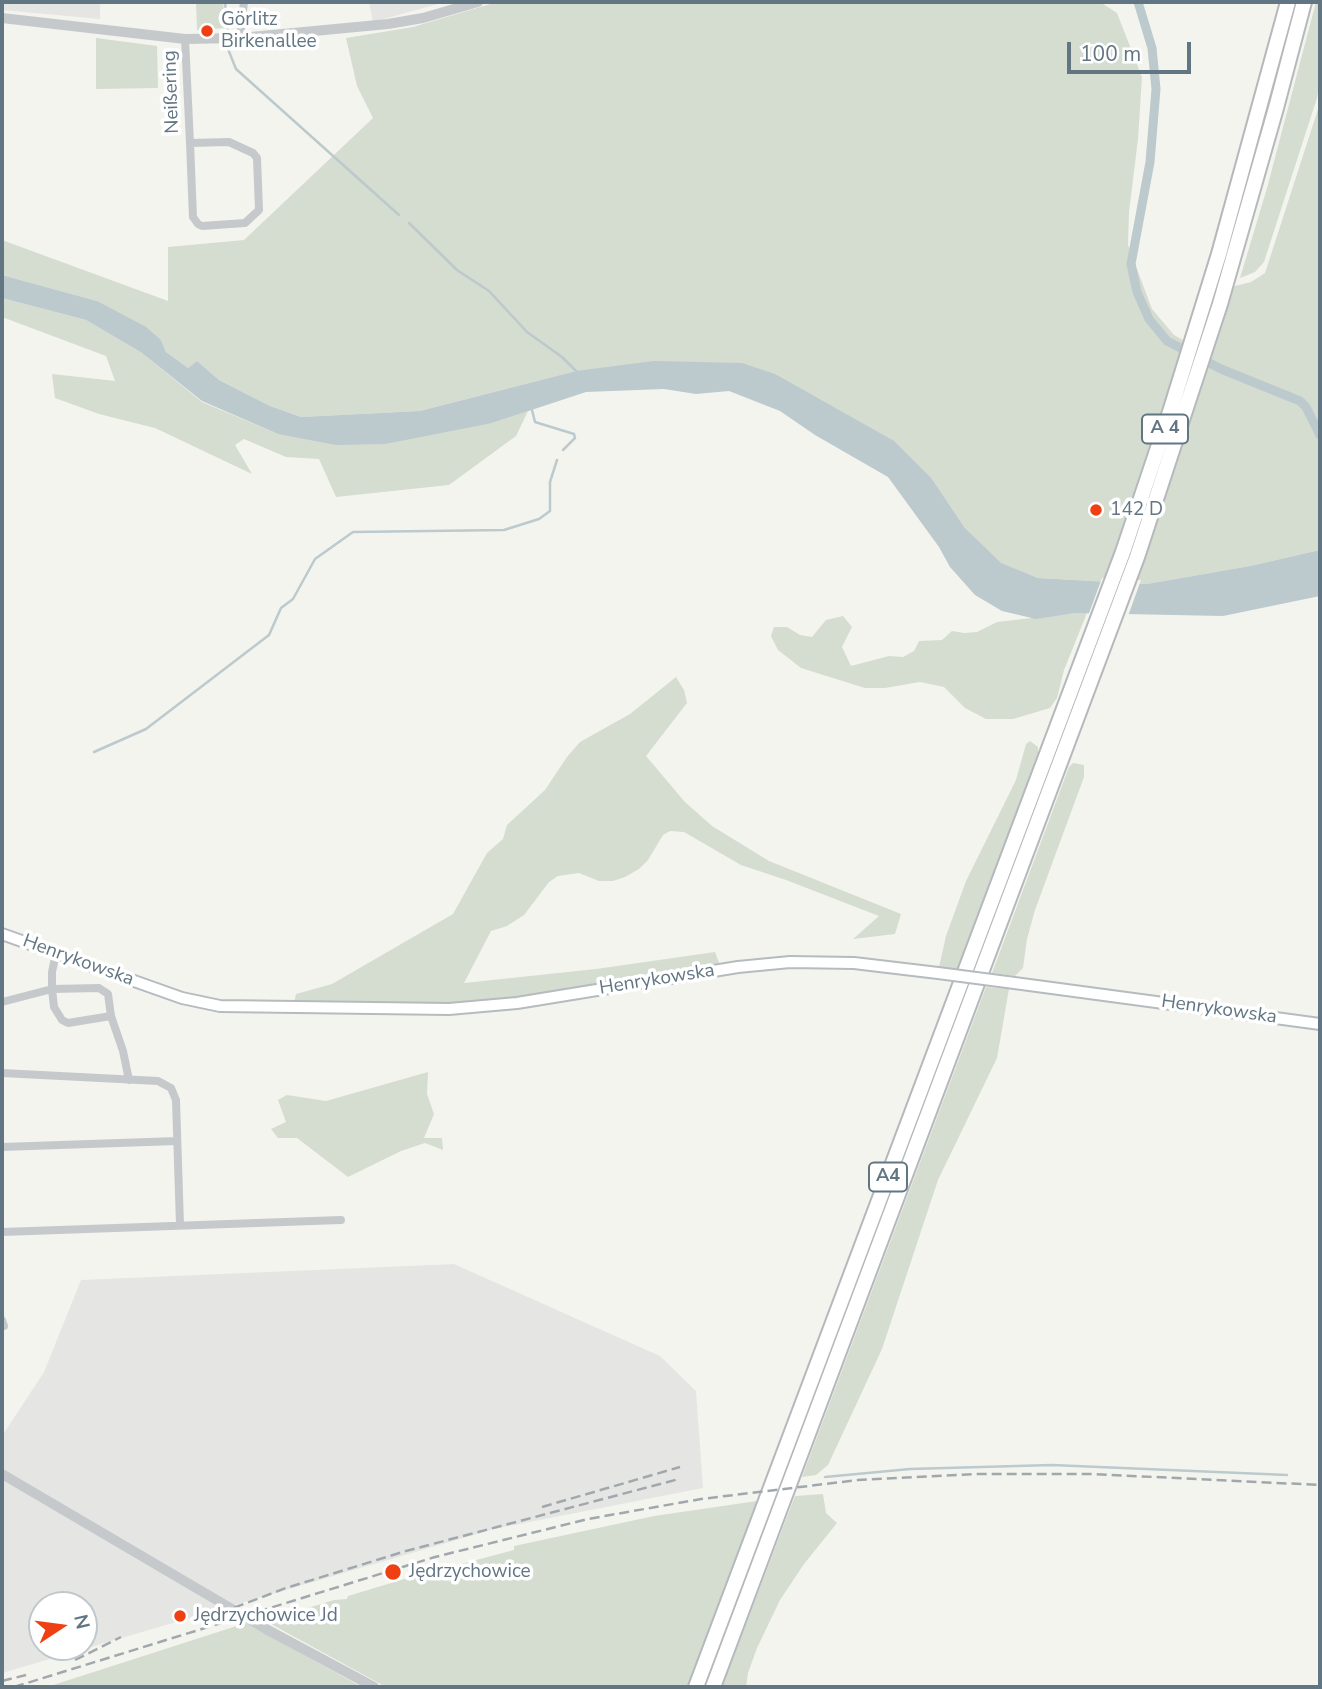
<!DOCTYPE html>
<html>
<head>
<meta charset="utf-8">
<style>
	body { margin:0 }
	#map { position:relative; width:1322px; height:1689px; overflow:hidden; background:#f4f4ef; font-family:"Nunito Sans",sans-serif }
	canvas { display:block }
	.frame { position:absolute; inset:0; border:4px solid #617583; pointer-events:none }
	.north { position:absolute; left:28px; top:1591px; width:70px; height:70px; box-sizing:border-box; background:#fff; border:2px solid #c0c8cd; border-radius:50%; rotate:77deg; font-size:19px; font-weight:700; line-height:28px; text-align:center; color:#617583 }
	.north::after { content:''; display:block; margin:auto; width:24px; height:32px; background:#ef4014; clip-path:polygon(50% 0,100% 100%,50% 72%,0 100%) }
	.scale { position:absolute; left:1067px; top:42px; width:124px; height:32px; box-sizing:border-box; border:4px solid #617583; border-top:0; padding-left:9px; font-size:21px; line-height:24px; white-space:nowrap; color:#617583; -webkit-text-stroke:5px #fff; paint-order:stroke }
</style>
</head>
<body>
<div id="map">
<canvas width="1322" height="1689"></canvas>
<div class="frame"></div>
<div class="north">N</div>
<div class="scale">100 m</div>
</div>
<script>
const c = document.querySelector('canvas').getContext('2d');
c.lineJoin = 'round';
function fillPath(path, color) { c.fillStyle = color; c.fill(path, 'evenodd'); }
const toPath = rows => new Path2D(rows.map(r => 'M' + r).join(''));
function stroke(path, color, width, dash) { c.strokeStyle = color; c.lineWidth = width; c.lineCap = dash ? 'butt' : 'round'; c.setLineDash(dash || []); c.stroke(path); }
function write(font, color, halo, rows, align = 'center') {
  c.font = font + ' "Nunito Sans",sans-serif'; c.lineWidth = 7; c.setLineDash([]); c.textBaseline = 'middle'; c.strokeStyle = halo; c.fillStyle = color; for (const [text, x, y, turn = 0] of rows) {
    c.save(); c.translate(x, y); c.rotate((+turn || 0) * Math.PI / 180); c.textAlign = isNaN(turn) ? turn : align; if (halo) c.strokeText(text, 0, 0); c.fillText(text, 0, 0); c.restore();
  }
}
fillPath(toPath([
	[2,2,100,2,100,19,2,10],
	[369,2,445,2,373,22],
	[454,1264,660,1356,696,1391,703,1488,494,1529,2,1673,2,1436,44,1372,81,1280],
	[42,1605,84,1605,84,1647,42,1647]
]), '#e5e6e3');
fillPath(toPath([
	[196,2,223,2,226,28,197,30],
	[497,2,1100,2,1117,13,1142,77,1138,139,1129,212,1128,245,1152,309,1174,335,1192,345,1112,582,1038,578,1000,563,965,528,932,479,775,374,576,371,420,411,301,417,270,406,219,380,197,361,188,368,166,352,161,340,97,301,2,275,2,240,168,301,168,247,244,240,373,118,357,86,346,38,413,27],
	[1316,2,1320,2,1320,81,1317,98,1264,262,1255,272,1240,278,1267,188],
	[96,38,157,46,158,88,96,89],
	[1320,103,1320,550,1250,566,1147,584,1129,583,1227,288,1251,282,1265,273],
	[2,298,86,320,142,353,202,402,278,434,492,423,528,411,516,436,449,485,336,497,319,459,286,457,244,439,235,445,252,474,155,428,99,414,55,398,52,374,115,381,106,356,2,317],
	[1075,613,1087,613,1064,670,1057,698,1050,708,1013,719,986,719,965,708,944,687,920,682,885,688,865,688,801,668,778,650,771,636,774,627,787,627,800,635,812,637,826,620,843,616,852,627,842,647,851,666,889,656,903,657,914,651,919,641,942,640,952,631,964,633,977,632,997,622],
	[1087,668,1091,669,707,1687,702,1687],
	[676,677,684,690,687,703,646,756,685,802,712,826,769,861,901,914,895,934,853,939,879,916,786,880,741,865,684,832,670,831,663,835,648,860,639,869,625,877,613,881,599,881,579,873,558,876,549,882,524,915,507,926,491,931,464,983,596,969,715,952,719,963,488,1002,448,1005,294,1004,296,994,332,984,453,914,487,853,503,839,507,825,545,790,567,757,580,742,630,714],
	[1030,741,1038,747,1038,757,958,969,939,967,946,936,966,881,1016,780,1026,744],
	[1073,763,1084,765,1084,777,1035,910,1027,939,1023,968,1015,976,992,973,1069,767],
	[986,987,1009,989,997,1058,938,1180,882,1349,828,1465,816,1475,802,1477],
	[428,1072,427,1094,434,1114,424,1138,442,1138,443,1150,425,1143,401,1151,348,1177,297,1138,278,1138,271,1129,286,1122,278,1100,287,1095,326,1101],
	[823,1494,826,1513,837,1523,804,1564,780,1600,757,1648,748,1673,746,1687,722,1687,795,1496],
	[757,1501,687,1687,386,1687,271,1624,275,1618,334,1600,347,1599,348,1596,401,1580,514,1550,514,1546,654,1516],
	[246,1623,362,1687,47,1687]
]), '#d5dcd0');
fillPath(toPath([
	[2,275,97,301,146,327,161,340,166,352,188,368,197,361,219,380,270,406,301,417,420,411,576,371,654,361,742,363,775,374,894,441,932,479,965,528,1001,563,1038,578,1147,584,1250,566,1320,550,1320,596,1223,616,1075,613,1036,619,1002,611,975,595,950,567,939,547,888,477,815,435,780,411,729,391,696,394,664,389,586,392,492,423,385,444,336,445,278,434,202,401,142,353,86,320,2,298]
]), '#bcc9cd');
fillPath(toPath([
	[1102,578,1141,580,1128,616,1088,616]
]), '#f4f4ef');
stroke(toPath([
	[225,2,228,32],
	[228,49,236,69,399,215],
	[409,223,457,270,489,291,527,332,562,357,576,371],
	[532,410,535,422,574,434,575,438,563,450],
	[94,752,146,729,269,635,281,608,293,599,315,559,353,532,504,530,539,519,550,511,550,482,557,460],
	[825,1477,910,1469,1052,1465,1287,1475]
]), '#bcc9cd', 2.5);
stroke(toPath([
	[1138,2,1152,48,1156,89,1150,162,1131,264,1137,292,1149,319,1167,341,1221,369,1300,401,1306,407,1320,435]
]), '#bcc9cd', 9);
const secondary = toPath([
	[2,934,182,998,220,1006,449,1009,517,1003,738,967,790,962,854,963,938,973],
	[1007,982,1320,1024]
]);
const motorway = toPath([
	[696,1687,1123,552,1170,412,1219,254,1288,2],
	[713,1687,1137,557,1220,304,1276,108,1304,2]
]);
stroke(secondary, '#b5bbbf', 14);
stroke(motorway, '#b5b9bc', 18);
stroke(toPath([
	[240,38,244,2],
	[185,39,190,143,193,217,198,224,202,226,245,223,259,210,257,158,253,153,229,142,190,143],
	[56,953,52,972,52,989,99,988,108,994,111,1016,123,1051,129,1080],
	[2,1002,52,989,54,1007,62,1020,68,1023,111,1016],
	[2,1073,158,1081,171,1088,176,1100,180,1225],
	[2,1147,177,1141],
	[2,1232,341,1220],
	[2,1320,4,1326]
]), '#c6c9cc', 8);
stroke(toPath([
	[2,18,185,39,240,38,388,24,423,18,478,2],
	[2,1474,266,1629,374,1687]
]), '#c6c9cc', 10);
stroke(secondary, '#fff', 10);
stroke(motorway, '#fff', 14);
stroke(toPath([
	[542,1507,680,1467],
	[220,1613,286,1588,406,1551,679,1479],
	[75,1660,121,1637],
	[2,1681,26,1675],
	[14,1687,435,1557,588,1519,701,1499,858,1480,975,1474,1092,1474,1320,1485]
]), '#a1a8ad', 2.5, [10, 5]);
const secondaryBridge = toPath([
	[938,973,1007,982]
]);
stroke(secondaryBridge, '#b5bbbf', 14, []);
stroke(secondaryBridge, '#fff', 10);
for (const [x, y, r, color] of [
	[207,31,7,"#ef4014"],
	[1096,510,7,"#ef4014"],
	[393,1572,9,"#ef4014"],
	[180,1616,7,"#ef4014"]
]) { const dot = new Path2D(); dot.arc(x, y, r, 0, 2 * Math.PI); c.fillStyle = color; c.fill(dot); stroke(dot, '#fff', 2.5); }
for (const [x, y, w] of [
	[1165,429,46],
	[888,1177,38]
]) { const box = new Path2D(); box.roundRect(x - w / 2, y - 14.5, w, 29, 5); c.fillStyle = '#fff'; c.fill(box); stroke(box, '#617583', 2); }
write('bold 18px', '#617583', null, [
	["A 4",1165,429],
	["A4",888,1177]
]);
write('19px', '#617583', '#fff', [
	["Görlitz",221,20],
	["Birkenallee",221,42],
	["142 D",1110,510],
	["Jędrzychowice",409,1572],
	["Jędrzychowice Jd",194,1616]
], 'left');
write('19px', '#617583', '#fff', [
	["Neißering",172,92,-92],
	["Henrykowska",78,961,20],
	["Henrykowska",657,980,-9],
	["Henrykowska",1219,1010,8]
]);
</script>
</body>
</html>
